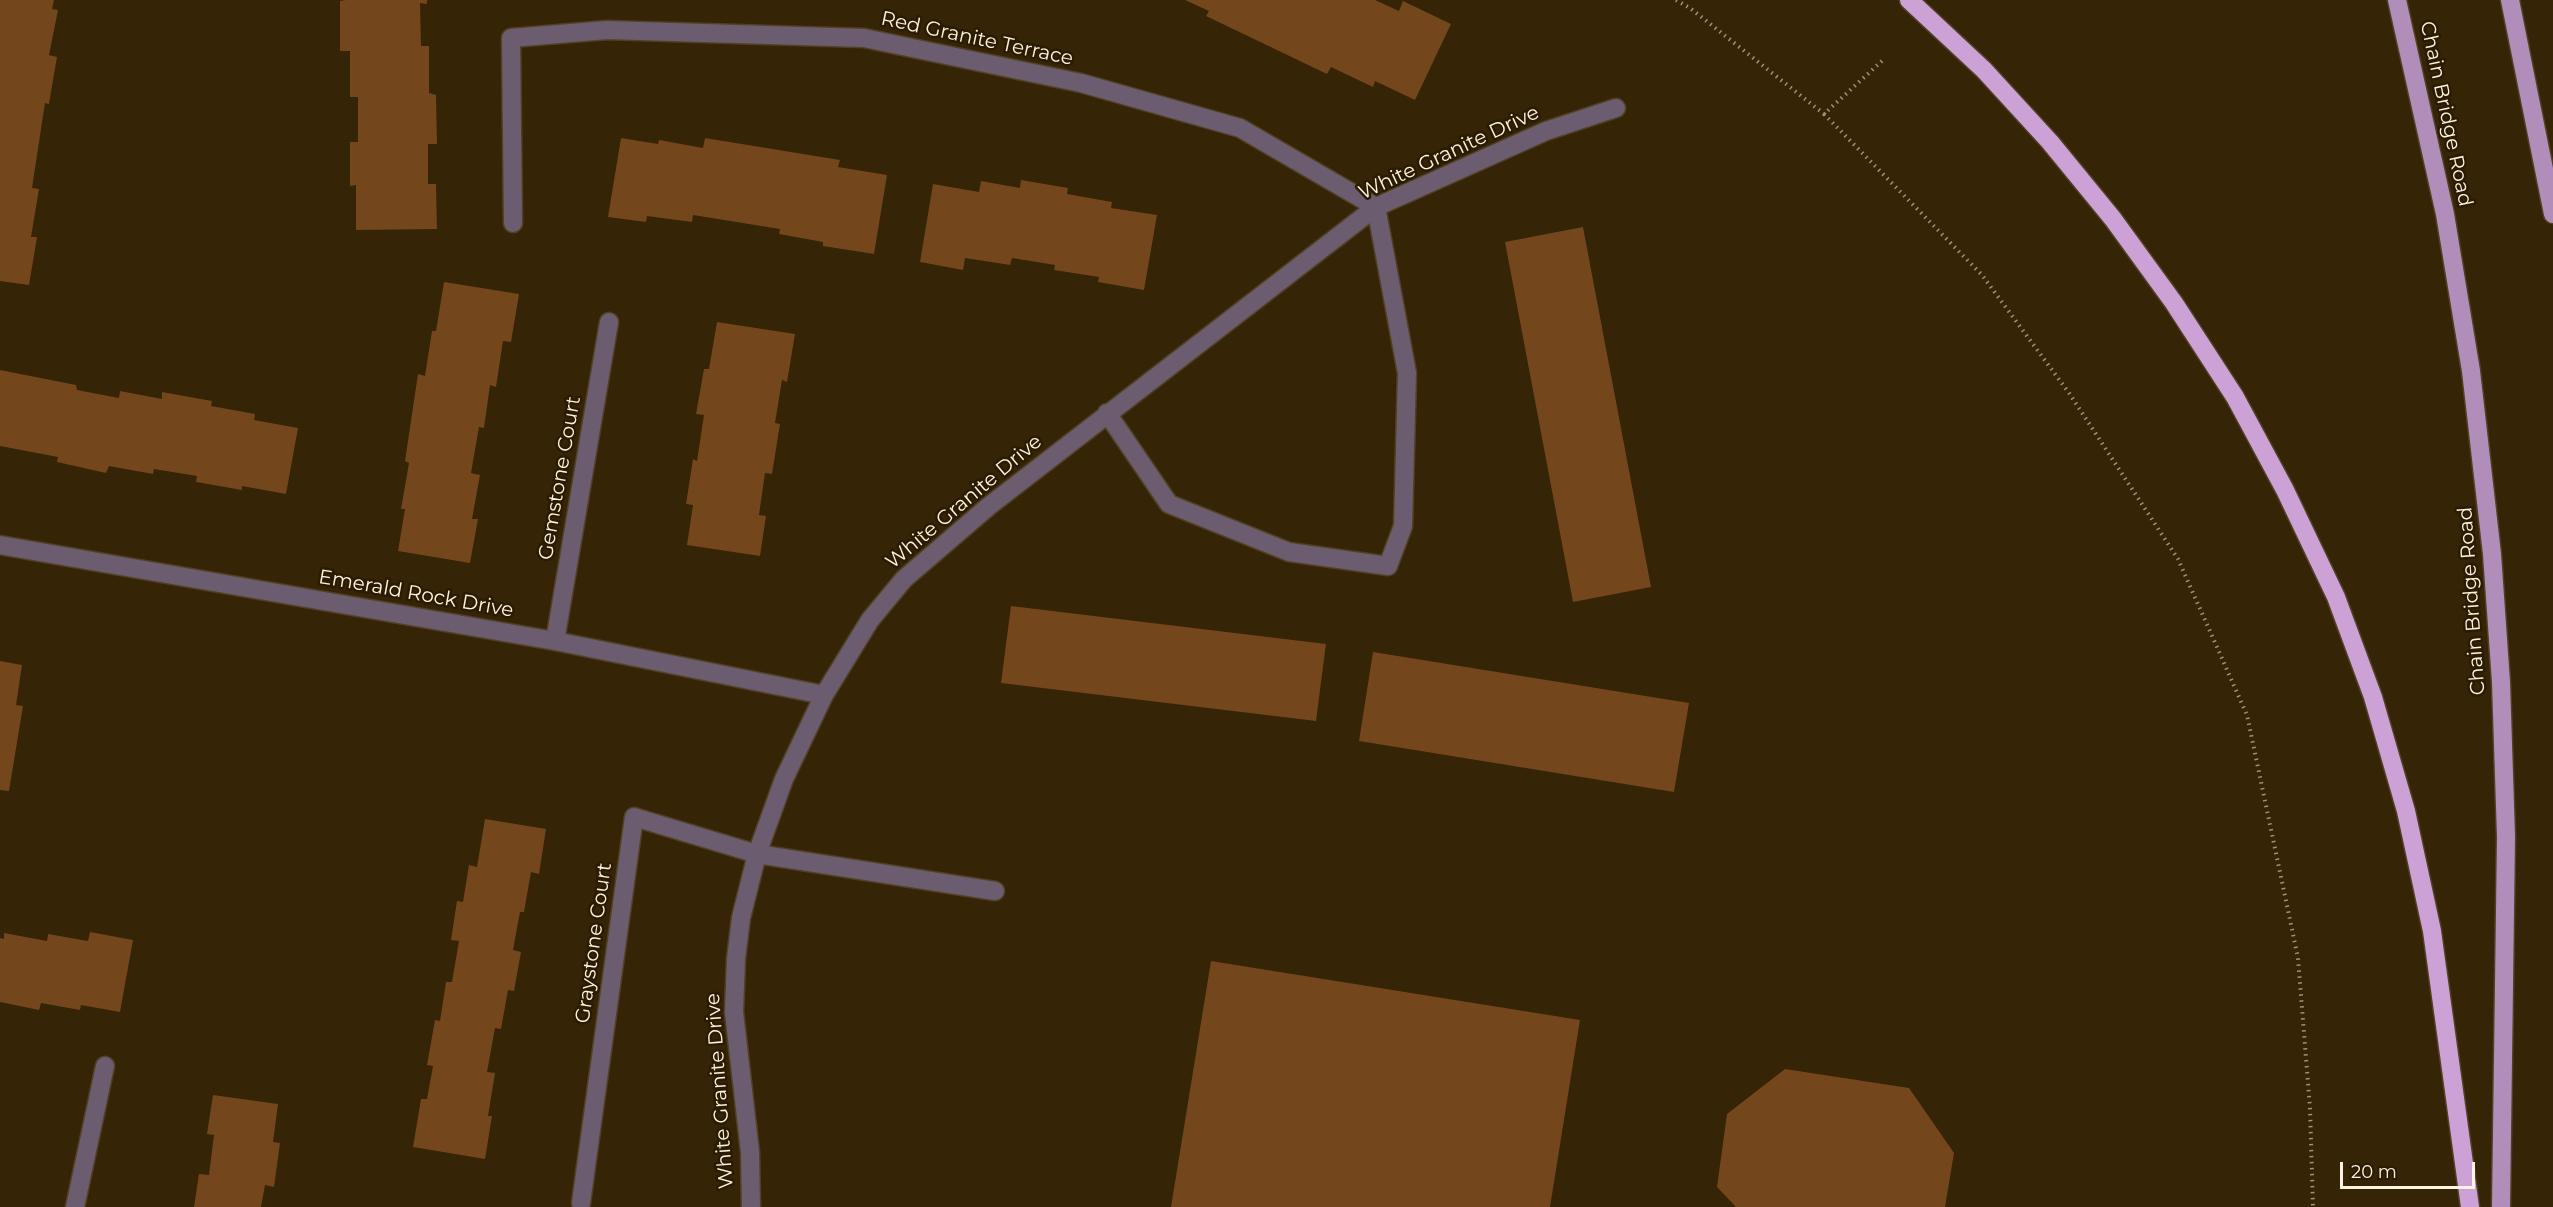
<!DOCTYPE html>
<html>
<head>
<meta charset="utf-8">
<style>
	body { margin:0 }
	#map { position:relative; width:2553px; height:1207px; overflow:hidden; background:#352405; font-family:Montserrat,sans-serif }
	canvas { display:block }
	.scale { position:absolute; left:2340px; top:1162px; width:135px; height:27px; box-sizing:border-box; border:3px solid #fdf3e1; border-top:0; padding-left:8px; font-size:18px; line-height:21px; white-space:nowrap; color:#fdf3e1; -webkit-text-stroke:4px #2b1b00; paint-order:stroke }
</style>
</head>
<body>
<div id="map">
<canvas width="2553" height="1207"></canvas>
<div class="scale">20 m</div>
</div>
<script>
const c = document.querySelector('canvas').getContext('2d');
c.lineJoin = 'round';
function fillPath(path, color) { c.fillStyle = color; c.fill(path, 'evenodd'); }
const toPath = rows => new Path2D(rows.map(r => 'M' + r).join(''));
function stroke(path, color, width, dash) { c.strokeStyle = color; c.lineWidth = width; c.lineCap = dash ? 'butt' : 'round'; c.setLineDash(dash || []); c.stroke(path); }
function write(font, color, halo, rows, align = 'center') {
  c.font = font + ' Montserrat,sans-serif'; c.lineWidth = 5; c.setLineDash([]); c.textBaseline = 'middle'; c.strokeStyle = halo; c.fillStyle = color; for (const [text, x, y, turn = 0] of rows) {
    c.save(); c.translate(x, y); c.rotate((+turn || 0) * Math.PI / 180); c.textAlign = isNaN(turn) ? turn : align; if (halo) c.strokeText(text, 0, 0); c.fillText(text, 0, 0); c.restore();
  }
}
fillPath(toPath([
	[0,0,54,0,52,9,58,10,49,55,57,57,49,104,45,103,32,188,39,189,31,237,37,237,29,285,0,281],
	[346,0,427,0,427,4,420,3,421,46,429,46,429,93,436,95,437,144,428,144,428,184,436,184,437,229,356,230,356,185,350,186,350,142,358,142,358,97,350,97,350,51,340,51,340,1],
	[1185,0,1375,0,1399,11,1403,1,1451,24,1415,100,1375,81,1373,87,1331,67,1327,74,1206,16,1209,11],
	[621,138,658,144,659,140,703,148,705,138,840,160,838,167,887,175,874,254,823,246,823,242,779,234,780,229,693,215,692,222,647,216,646,222,608,217],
	[1021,180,1068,188,1067,194,1112,202,1111,208,1157,215,1144,290,1098,282,1099,277,1054,270,1055,265,1012,258,1010,265,965,258,963,270,920,262,933,184,979,192,981,181,1020,188],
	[1583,227,1651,587,1573,602,1505,242],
	[444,282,519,294,511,342,503,341,496,387,490,385,484,428,479,427,471,473,480,475,472,519,478,519,470,563,398,551,405,509,401,509,409,463,405,461,418,374,425,376,432,331,436,331],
	[717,322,795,334,787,382,782,380,775,423,780,424,772,474,765,473,759,515,766,516,760,556,687,545,693,505,686,504,693,459,697,461,704,415,696,414,704,369,709,369],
	[0,370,76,385,77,390,119,398,120,391,162,399,162,392,212,401,211,406,255,414,254,420,298,428,286,494,242,486,242,490,196,482,197,476,154,469,153,474,109,466,106,473,57,462,58,457,0,446],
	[1011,606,1326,644,1316,721,1001,683],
	[1373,652,1689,703,1674,792,1359,741],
	[0,661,22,665,16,705,23,706,9,791,0,790],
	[485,819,546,829,539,874,531,872,524,912,520,912,513,950,521,952,514,991,508,990,501,1029,495,1028,487,1072,495,1073,488,1116,492,1116,485,1159,413,1147,421,1099,427,1099,433,1066,427,1065,435,1020,440,1021,446,982,452,982,459,941,451,940,457,901,463,902,469,865,477,867],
	[90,932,133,940,120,1012,81,1005,80,1010,41,1003,39,1010,0,1002,0,938,4,939,4,933,47,941,48,934,88,941],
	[1211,961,1580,1020,1550,1207,1171,1207],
	[1785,1069,1909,1088,1954,1153,1945,1207,1736,1207,1717,1187,1727,1114],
	[213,1095,278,1104,273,1142,280,1143,274,1187,265,1185,261,1207,194,1207,199,1174,209,1175,214,1135,207,1134]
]), '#74461b');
const lane = toPath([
	[757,854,995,891]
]);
const street = toPath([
	[513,223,511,38,607,30,864,38,1081,83,1240,128,1376,207,1407,373,1403,526,1388,566,1289,552,1169,504,1107,413],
	[0,545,555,641,824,695],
	[555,641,609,322],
	[581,1203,634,817,757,854],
	[75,1207,105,1066],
	[751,1207,750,1152,734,1012,736,959,741,918,757,854,784,779,824,695,870,620,904,579,989,506,1376,207,1546,131,1616,108]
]);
const primary = toPath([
	[2397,0,2445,214,2471,371,2492,554,2501,682,2506,837,2501,1207],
	[2510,0,2553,214]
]);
const highway = toPath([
	[1909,0,1984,70,2050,142,2113,219,2174,303,2235,397,2285,490,2336,597,2373,697,2406,811,2432,931,2470,1207]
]);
stroke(lane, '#514124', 21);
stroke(street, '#514124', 21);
stroke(primary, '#514124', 21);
stroke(highway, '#514124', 21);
stroke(toPath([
	[1676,0,1690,8,1824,114,1882,61],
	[1824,114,1982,275,2069,393,2178,559,2247,715,2298,958,2310,1108,2313,1207]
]), '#9f927a', 4, [1.5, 4.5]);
stroke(lane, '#6c5c70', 18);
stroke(street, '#6c5c70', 18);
stroke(primary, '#b18eb9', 18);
stroke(highway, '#cca2d6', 18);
write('20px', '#fdf3e1', '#2b1b00', [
	["Red Granite Terrace",977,39,12],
	["Chain Bridge Road",2446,114,78],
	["White Granite Drive",1449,153,-25],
	["Gemstone Court",560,478,-80],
	["White Granite Drive",964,502,-40],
	["Emerald Rock Drive",416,594,10],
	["Chain Bridge Road",2472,601,-94],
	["Graystone Court",594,943,-82],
	["White Granite Drive",720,1091,-94]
]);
</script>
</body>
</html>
